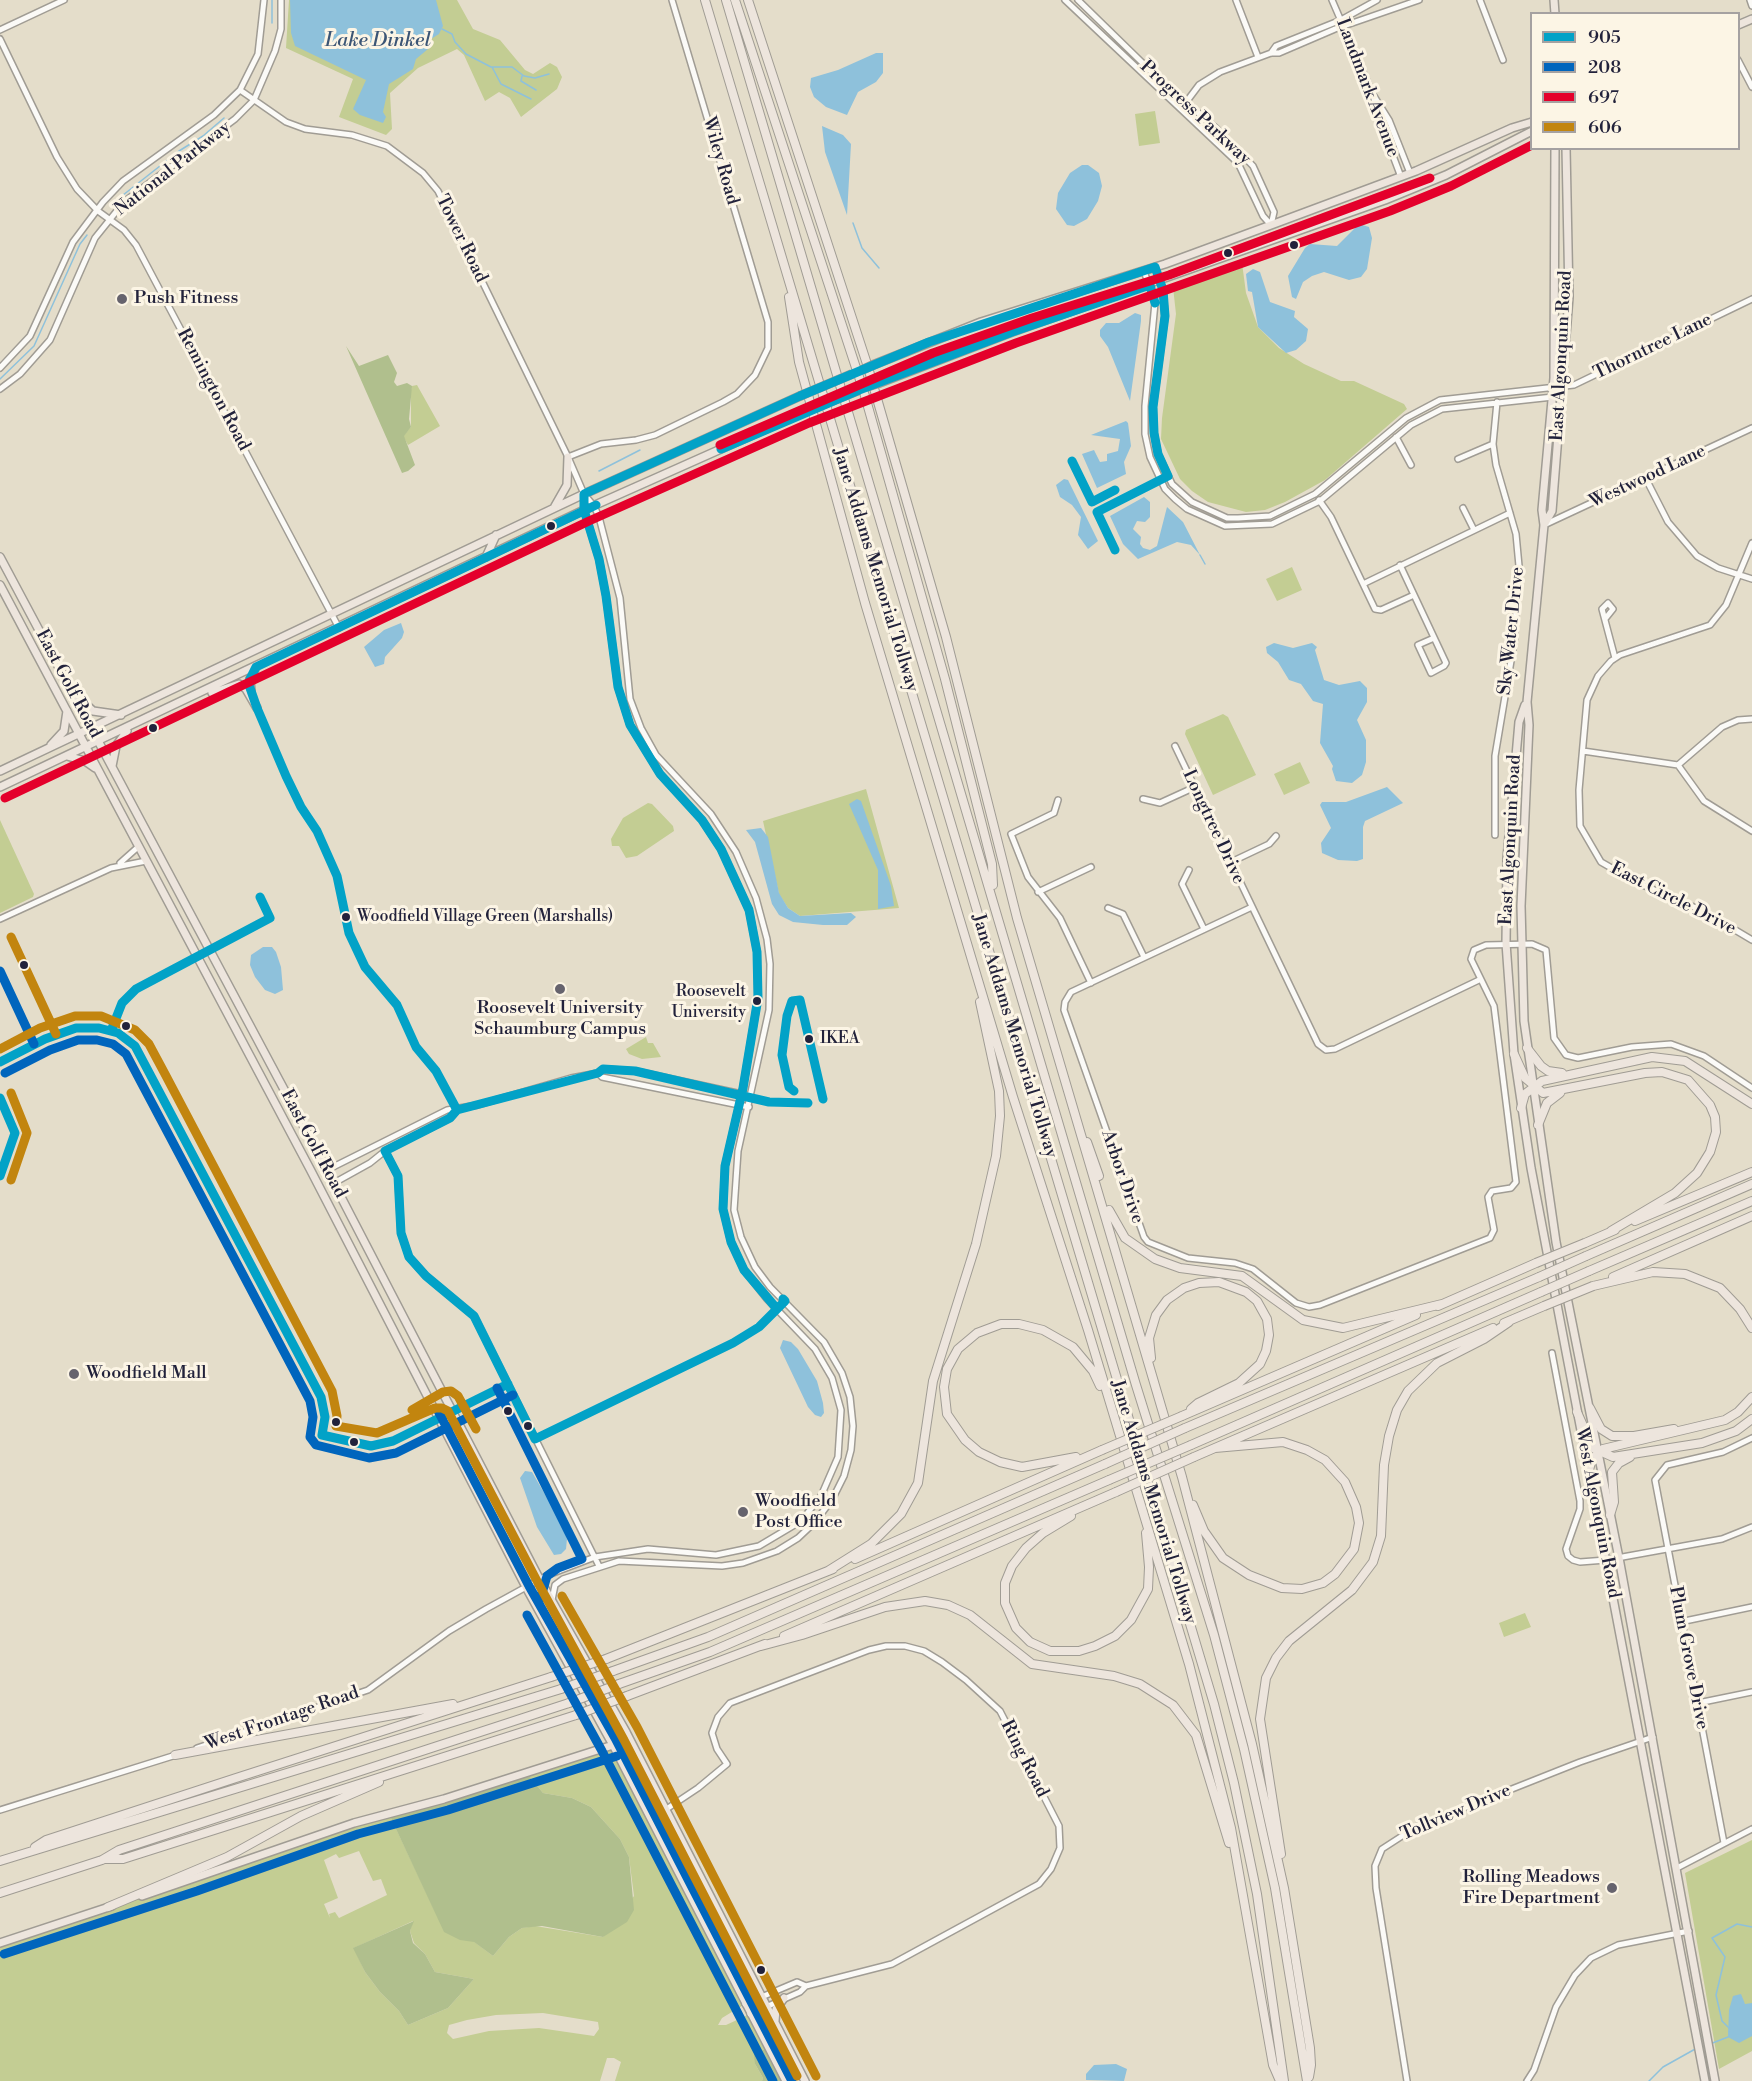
<!DOCTYPE html>
<html>
<head>
<meta charset="utf-8">
<style>
	body { margin:0 }
	#map { position:relative; width:1752px; height:2081px; overflow:hidden; background:#e4ddca; font-family:"Libre Bodoni",serif }
	canvas { display:block }
	.legend { position:absolute; left:1530px; top:12px; width:210px; height:138px; box-sizing:border-box; background:#fcf5e5; border:2px solid #a5a1a1; margin:0; padding:8px 10px; list-style:none; font-size:18px; color:#22223b }
	.legend li { display:flex; align-items:center; gap:12px; height:30px }
	.legend b { width:30px; border:2px solid #a5a1a1 }
</style>
</head>
<body>
<div id="map">
<canvas width="1752" height="2081"></canvas>
<ul class="legend">
<li><b style="height:8px;background:#02a2c7"></b>905</li>
<li><b style="height:8px;background:#0065bd"></b>208</li>
<li><b style="height:8px;background:#e4002b"></b>697</li>
<li><b style="height:8px;background:#c2850f"></b>606</li>
</ul>
</div>
<script>
const c = document.querySelector('canvas').getContext('2d');
c.lineJoin = 'round';
function fillPath(path, color) { c.fillStyle = color; c.fill(path, 'evenodd'); }
const toPath = rows => new Path2D(rows.map(r => 'M' + r).join(''));
function stroke(path, color, width, dash) { c.strokeStyle = color; c.lineWidth = width; c.lineCap = dash ? 'butt' : 'round'; c.setLineDash(dash || []); c.stroke(path); }
function write(font, color, halo, rows, align = 'center') {
  c.font = font + ' "Libre Bodoni",serif'; c.lineWidth = 6; c.setLineDash([]); c.textBaseline = 'middle'; c.strokeStyle = halo; c.fillStyle = color; for (const [text, x, y, turn = 0] of rows) {
    c.save(); c.translate(x, y); c.rotate((+turn || 0) * Math.PI / 180); c.textAlign = isNaN(turn) ? turn : align; if (halo) c.strokeText(text, 0, 0); c.fillText(text, 0, 0); c.restore();
  }
}
fillPath(toPath([
	[289,0,457,0,473,29,500,40,525,70,533,74,550,63,557,67,562,77,557,89,521,117,510,98,499,92,485,101,464,55,457,49,418,68,390,93,392,129,386,135,339,117,353,79,286,48],
	[1155,111,1160,143,1139,146,1135,114],
	[1242,263,1246,293,1258,327,1279,348,1304,364,1341,381,1354,381,1404,404,1407,409,1325,480,1285,502,1265,510,1246,512,1208,502,1192,491,1180,479,1161,439,1162,418,1176,314,1173,287],
	[417,385,440,426,408,445,403,436,411,427,411,390,412,386],
	[1292,567,1302,590,1277,601,1266,579],
	[1223,714,1228,717,1256,775,1213,795,1185,734,1186,730],
	[1300,762,1310,783,1284,795,1274,774],
	[866,789,899,908,800,916,788,908,779,894,763,821],
	[648,803,652,804,673,826,674,831,637,856,626,858,619,846,612,846,611,839,623,818],
	[0,820,34,894,33,897,0,913],
	[646,1037,648,1043,653,1043,661,1057,642,1059,629,1054,626,1049],
	[1525,1613,1531,1627,1504,1637,1499,1623],
	[613,1745,745,2004,722,2018,718,2025,726,2025,750,2014,768,2048,755,2064,763,2078,762,2081,615,2081,621,2062,614,2058,607,2058,600,2081,0,2081,0,1943,389,1814,436,1913,493,1956,509,1937,522,1928,535,1926,603,1937,634,1896,629,1857,620,1839,591,1807,572,1798,543,1793,527,1773],
	[359,1851,373,1881,381,1879,387,1895,339,1918,335,1912,329,1914,330,1918,324,1904,338,1898,324,1860,336,1854,339,1858],
	[413,1921,410,1931,414,1943,425,1954,435,1972,474,1979,448,2008,408,2025,399,2011,380,1992,365,1972,354,1948],
	[543,2013,598,2022,599,2029,594,2036,539,2028,489,2031,453,2039,447,2033,449,2025,467,2020,496,2015],
	[1752,1840,1752,2051,1719,2069,1685,1873]
]), '#c3cd93');
fillPath(toPath([
	[346,346,359,366,388,355,397,373,394,382,397,386,407,383,412,386,409,419,411,427,404,436,415,465,408,471,402,473],
	[527,1773,543,1793,572,1798,591,1807,620,1839,629,1857,634,1910,627,1922,603,1937,542,1926,522,1928,509,1937,493,1956,474,1942,460,1940,444,1932,389,1814],
	[414,1921,410,1931,413,1943,425,1954,435,1972,474,1979,448,2008,408,2025,399,2011,380,1992,365,1972,353,1948],
	[768,2048,786,2081,762,2081,763,2078,755,2064,754,2054]
]), '#b0bf8d');
fillPath(toPath([
	[290,0,436,0,443,26,439,34,431,39,428,49,416,59,413,69,389,84,383,112,386,117,383,123,360,115,353,109,366,80,295,46,291,33],
	[876,53,883,53,883,73,876,82,858,92,847,115,826,107,814,97,810,87,811,78,838,70],
	[822,126,843,135,851,144,847,215,825,152],
	[1082,165,1088,165,1099,173,1102,186,1098,201,1087,219,1074,226,1067,225,1056,209,1058,193,1070,173],
	[1359,224,1369,227,1372,238,1367,269,1361,277,1349,280,1324,272,1312,276,1303,282,1296,299,1292,297,1288,276,1305,248,1310,244,1337,246],
	[1253,269,1260,272,1270,302,1295,311,1294,317,1308,329,1306,341,1296,350,1286,353,1258,327,1252,292,1248,291,1246,274],
	[1135,313,1141,315,1141,321,1130,401,1108,347,1100,336,1100,330,1106,323,1119,323],
	[1126,421,1128,423,1131,446,1124,462,1126,474,1097,488,1082,454,1094,450,1100,462,1107,461,1107,454,1118,451,1120,439,1091,435],
	[1064,479,1068,480,1098,541,1088,549,1078,535,1081,517,1072,505,1060,497,1056,485],
	[1144,497,1150,502,1150,517,1145,522,1137,521,1133,529,1141,537,1140,544,1143,548,1150,550,1157,546,1167,507,1183,522,1200,555,1191,545,1177,542,1138,559,1123,544,1110,516],
	[401,623,404,632,402,638,385,657,384,664,375,667,364,647,384,630],
	[1274,643,1293,648,1312,643,1317,647,1315,650,1324,680,1339,685,1360,681,1367,688,1367,702,1357,720,1366,740,1366,762,1362,775,1352,783,1336,781,1332,769,1333,766,1320,743,1323,704,1313,701,1301,684,1289,680,1278,662,1267,653,1266,647],
	[1387,787,1403,803,1365,821,1363,827,1363,859,1357,861,1338,860,1322,853,1321,843,1331,828,1320,805,1322,802,1346,802],
	[857,799,861,801,891,886,894,906,878,909,878,870,849,804],
	[761,828,768,837,779,893,788,908,800,916,851,913,856,917,847,925,823,925,793,922,779,915,772,904,755,842,746,830],
	[263,947,272,947,276,952,281,967,283,990,275,994,265,990,255,977,250,965,251,955],
	[783,1340,791,1342,798,1349,817,1381,823,1403,824,1413,821,1417,815,1415,808,1407,799,1388,780,1348],
	[525,1471,532,1472,561,1522,567,1539,566,1549,561,1554,554,1555,537,1527,520,1478],
	[1741,1994,1745,2004,1752,2003,1752,2036,1739,2043,1728,2037,1729,2010,1733,1996],
	[1116,2064,1127,2069,1124,2081,1086,2080,1086,2074,1094,2065]
]), '#8ec1db');
stroke(toPath([
	[272,23,272,0],
	[442,29,452,34,455,42,466,54,491,67,512,67,524,76,535,78,549,74],
	[492,67,501,84,531,99],
	[522,76,521,81,536,90],
	[118,199,179,151,203,136,224,118],
	[853,223,862,248,879,268],
	[0,379,34,346,80,244,87,235],
	[599,471,640,450],
	[1200,555,1205,564],
	[1729,2032,1730,2029,1722,2021,1716,1995,1725,1957,1712,1938,1737,1924,1752,1927],
	[1710,2044,1728,2037],
	[1649,2081,1663,2067,1697,2048]
]), '#8ec1db', 1.5);
const minor = toPath([
	[1065,0,1238,163,1263,216,1271,225],
	[1078,0,1159,79,1216,128,1253,166,1274,212,1271,225],
	[1236,0,1258,57],
	[1332,0,1373,95,1381,124,1401,177],
	[1480,0,1503,60],
	[1750,0,1752,6],
	[0,30,64,0],
	[0,39,57,157,77,189,98,211,124,230,136,245,339,628],
	[1271,53,1276,46,1341,20,1377,0],
	[1738,60,1752,87],
	[240,90,286,122,305,129,352,135,387,146,423,173,438,191,568,457,584,494,594,506,599,517,620,598,630,699,641,728,656,755,711,814,736,852,756,898,767,939,770,964,769,1010,738,1151,734,1210,741,1237,755,1267,770,1287,824,1342,842,1373,850,1397,853,1426,851,1450,844,1476,833,1498,815,1522,798,1538,777,1551,743,1563,722,1566,619,1561,563,1579,555,1585,552,1600],
	[1374,96,1389,120,1410,173],
	[1184,105,1199,85,1220,72,1271,53,1279,53,1335,29,1419,0],
	[1155,267,1163,290,1165,316,1153,407,1154,433,1158,454,1172,484,1192,502,1227,518,1238,518,1270,516,1315,494,1406,418,1440,400,1574,385,1752,299],
	[1144,271,1155,303,1145,406,1145,434,1150,457,1165,489,1175,499,1187,509,1225,526,1272,524,1320,501,1411,425,1442,409,1553,397,1563,388],
	[0,368,30,336,73,242,103,202,123,181,214,115,240,90,258,54,264,0],
	[0,389,20,374,50,340,95,238,124,202,235,119,254,100,275,51,281,29,281,0],
	[1396,437,1411,465],
	[568,457,601,444,636,440,655,435,723,402,737,394,755,375,768,348,768,322,672,0],
	[1458,459,1493,444],
	[1646,479,1668,522,1697,556,1718,568,1752,579],
	[1319,500,1331,517,1375,609,1381,610,1414,595],
	[1463,508,1474,530],
	[1544,525,1752,428],
	[1752,543,1726,605,1710,625,1620,655,1611,661,1598,676,1587,700,1579,790,1580,826,1601,862,1636,882,1705,912,1752,940],
	[1400,565,1446,663,1444,666,1431,673,1418,645,1434,638],
	[1363,584,1510,513],
	[1605,619,1613,609,1608,603,1602,609,1615,658],
	[1175,746,1318,1044,1326,1050,1335,1049,1479,980],
	[1583,751,1678,765,1722,727,1738,720,1752,719],
	[1678,765,1704,801,1752,831],
	[1143,799,1160,803,1195,787],
	[1058,800,1054,813,1011,834,1028,877,1060,918,1091,983],
	[1495,835,1495,756,1514,643,1519,566,1516,534,1496,465,1493,444,1497,402],
	[1231,862,1269,844,1276,836],
	[120,863,138,847],
	[1189,870,1182,884,1204,929],
	[1038,892,1091,867],
	[1252,907,1071,992,1065,1002,1064,1010,1144,1237,1148,1242,1188,1258,1235,1263,1253,1269,1296,1303,1309,1307,1320,1305,1490,1238,1494,1230,1488,1197,1492,1191,1511,1188,1516,1182,1494,1006,1471,959,1474,950,1486,945,1532,944,1546,950,1554,1038,1566,1055,1578,1058,1632,1047,1671,1044,1704,1056,1752,1088],
	[1108,908,1123,914,1144,957],
	[0,919,111,868,146,861],
	[598,1073,602,1077,749,1107],
	[385,1151,398,1176,401,1233,409,1257,426,1276,474,1316,599,1566],
	[327,1170,447,1110,478,1105,571,1078,598,1073,603,1069,635,1071,751,1096],
	[334,1183,370,1163,385,1151,450,1118,457,1110],
	[1552,1353,1580,1501,1580,1509,1566,1549,1568,1556,1573,1560,1580,1562,1606,1560,1722,1539,1752,1527],
	[1680,1622,1752,1607],
	[1698,1703,1752,1692],
	[197,1748,368,1690,449,1631,486,1609,548,1575,595,1557,648,1549,716,1555,759,1546,801,1521,821,1496,838,1457,841,1410,832,1378,815,1349,767,1299,744,1270,731,1242,723,1209,725,1166,743,1088,758,998,757,952,749,910,721,849,702,820,660,774,630,725,618,687,606,596,599,559,584,510,584,494],
	[0,1810,176,1755],
	[665,1810,698,1788,727,1764,717,1749,712,1733,718,1717,730,1703,869,1650,886,1646,905,1646,924,1651,942,1662,966,1680,1000,1711,1059,1826,1060,1848,1051,1869,1039,1884,892,1964,806,1986,800,1992,750,2014],
	[1724,1843,1655,1480,1667,1465,1723,1452,1752,1438],
	[1677,1868,1752,1829],
	[745,2004,797,1982,806,1986],
	[1407,2081,1376,1888,1375,1866,1382,1849,1416,1827,1580,1762,1653,1737],
	[1527,2081,1534,2070,1556,2007,1575,1975,1591,1958,1618,1945,1689,1931]
]);
const major = toPath([
	[1554,0,1555,14],
	[1738,25,1752,19],
	[1555,148,1554,378,1542,510,1544,525,1527,702,1529,725,1521,906,1524,1021,1556,1242,1619,1558,1715,2081],
	[873,365,981,322,1165,264,1271,225,1416,171,1512,128,1532,122],
	[879,383,1012,332,1385,200,1446,175,1532,131],
	[555,506,567,485,568,457],
	[1544,525,1552,511,1569,297,1566,148],
	[0,557,327,1170,540,1580,626,1732,805,2081],
	[486,557,496,535],
	[0,585,310,1169,526,1587,613,1745,786,2081],
	[251,692,250,679,255,669],
	[212,693,239,684,246,689,257,708],
	[78,697,93,711,121,715],
	[1525,705,1519,722,1507,859,1506,943,1514,1054,1531,1168,1705,2081],
	[51,745,64,731,67,711],
	[67,756,85,761,95,768],
	[112,766,116,746,127,731],
	[0,771,584,494,800,396],
	[0,787,584,510,804,412],
	[142,1896,354,1823,444,1799,613,1745,626,1732],
	[0,1943,112,1906],
	[775,2021,776,2009,784,1998]
]);
const highway = toPath([
	[705,0,1214,1704,1234,1783,1257,1894,1284,2081],
	[726,0,1136,1385,1214,1635,1244,1749,1275,1888,1307,2081],
	[735,0,863,389,945,679,992,864,993,885],
	[748,0,867,364,946,637,1017,918,1182,1477,1252,1744,1284,1888,1310,2048,1311,2065,1309,2077],
	[789,297,799,362,865,603,1013,1097,1088,1330,1189,1664,1231,1828,1273,2065,1280,2081],
	[1527,1048,1541,1066,1548,1071,1562,1073],
	[1514,1054,1525,1078,1543,1093,1645,1073,1662,1072,1688,1080,1710,1105,1715,1117,1716,1132,1710,1152,1697,1173,1675,1193,1611,1231],
	[1521,1108,1525,1094,1542,1081,1652,1057,1685,1061,1752,1104],
	[1538,1125,1547,1103,1560,1093],
	[1087,1142,1099,1176],
	[1109,1210,1125,1238,1155,1259,1180,1268,1242,1276,1303,1320,1343,1328,1442,1304],
	[1635,1221,1752,1172],
	[1585,1243,1615,1230],
	[1586,1256,1752,1184],
	[1589,1271,1752,1201],
	[1613,1277,1752,1216],
	[1593,1286,1653,1272,1685,1274,1720,1288,1740,1309,1752,1328],
	[1438,1306,1536,1263],
	[1504,1323,1544,1306],
	[1151,1358,1149,1338,1156,1315,1167,1300,1184,1288,1199,1283,1219,1282,1246,1292,1257,1301,1267,1319,1269,1335,1266,1351,1260,1364,1239,1383,1198,1403,1191,1409],
	[1590,1408,1601,1429,1612,1436,1634,1436,1674,1429],
	[1577,1412,1593,1448,1613,1457,1702,1443,1736,1431,1752,1419],
	[1182,1416,1416,1315],
	[1185,1428,1539,1277],
	[1191,1445,1541,1292],
	[1076,1457,1022,1467,1000,1462,979,1452,965,1440,947,1414,944,1387,947,1369,958,1349,977,1333,1001,1324,1019,1324,1043,1330,1073,1347,1093,1371,1100,1386],
	[1194,1457,1493,1328],
	[1589,1470,1592,1459,1603,1449,1725,1420,1738,1412,1752,1397],
	[1193,1505,1204,1531,1223,1558,1249,1575,1282,1588,1302,1589,1323,1583,1335,1574,1354,1549,1359,1523,1356,1507,1345,1482,1325,1460,1307,1450,1283,1442,1215,1448],
	[1610,1515,1614,1502,1612,1472,1619,1463,1630,1457],
	[1071,1516,1043,1533,1026,1548,1012,1566,1005,1583,1005,1603,1016,1628,1030,1642,1050,1651,1079,1651,1095,1646,1115,1636,1131,1620,1148,1589,1149,1567,1146,1533],
	[855,1559,1102,1450],
	[828,1571,871,1544,901,1514,918,1483,933,1381,976,1244,996,1156,1000,1116,999,1091,980,1002],
	[784,1636,1116,1492],
	[761,1646,802,1635,885,1607,925,1601,948,1605,970,1615,1032,1664,1114,1676,1140,1684,1173,1705,1196,1735,1229,1843],
	[606,1659,833,1569],
	[613,1671,708,1637,1105,1464],
	[619,1684,710,1652,1109,1480],
	[627,1696,765,1644],
	[175,1755,453,1704],
	[35,1847,46,1840,236,1778,551,1677],
	[1281,1854,1260,1719,1266,1678,1276,1658,1289,1641,1352,1590,1373,1562,1381,1536,1384,1465,1389,1436,1397,1410,1408,1391,1437,1363,1484,1339,1509,1322],
	[106,1859,123,1859,576,1715],
	[0,1861,561,1689],
	[0,1893,102,1860,119,1850,569,1703],
	[108,1907,227,1857,301,1816,379,1782]
]);
stroke(minor, '#a09c94', 8);
stroke(major, '#a09c94', 10);
stroke(highway, '#a09c94', 10);
stroke(minor, '#fbfaf7', 5);
stroke(major, '#ede5dd', 7);
stroke(highway, '#ede5dd', 8);
const majorBridge = toPath([
	[862,370,873,365],
	[866,387,879,383],
	[800,396,852,374],
	[804,412,859,390]
]);
const highwayBridge = toPath([
	[1536,1263,1585,1243],
	[1539,1277,1586,1256],
	[1541,1292,1589,1271],
	[1544,1306,1593,1286],
	[1102,1450,1182,1416],
	[1105,1464,1185,1428],
	[1109,1480,1191,1445],
	[1116,1492,1194,1457],
	[551,1677,606,1659],
	[561,1689,613,1671],
	[569,1703,619,1684],
	[576,1715,627,1696]
]);
stroke(majorBridge, '#a09c94', 10, []);
stroke(highwayBridge, '#a09c94', 10, []);
stroke(majorBridge, '#ede5dd', 7);
stroke(highwayBridge, '#ede5dd', 8);
stroke(toPath([
	[721,449,859,390,1012,332,1150,285,1155,303],
	[1072,461,1092,502,1115,490],
	[111,1031,122,1003,136,989,270,918,260,897],
	[0,1062,45,1039,76,1028,99,1028,118,1033,135,1046,321,1397,325,1417,322,1435,371,1446,393,1441,508,1384],
	[794,1091,789,1087,782,1055,787,1016,792,1001,800,1000,823,1099],
	[0,1098,15,1133,0,1176],
	[457,1110,436,1071,416,1047,397,1005,365,967,349,933,337,876,317,831,301,807,286,776,257,708,249,685,250,679,256,667,596,505],
	[777,1309,744,1270,731,1242,723,1209,725,1166,743,1088,758,998,757,952,749,910,721,849,702,820,660,774,630,725,618,687,606,596,599,559,584,510,584,494,800,396,929,342,1155,267,1163,290,1165,316,1153,407,1154,433,1158,454,1168,476,1097,512,1115,550],
	[535,1439,474,1316,426,1276,409,1257,401,1233,398,1176,385,1151,450,1118,457,1110,598,1073,603,1069,635,1071,769,1102,808,1103],
	[535,1439,733,1343,759,1327,785,1301,783,1299]
]), '#02a2c7', 9);
stroke(toPath([
	[0,971,34,1044],
	[5,1073,50,1050,78,1040,97,1040,113,1044,126,1054,310,1401,313,1417,310,1437,316,1445,369,1458,396,1453,513,1395],
	[497,1388,582,1559,558,1568,547,1576,540,1600],
	[437,1409,529,1586,615,1738,792,2081],
	[527,1615,602,1751,773,2081],
	[4,1954,197,1891,358,1834,448,1810,617,1756]
]), '#0065bd', 9);
stroke(toPath([
	[720,445,933,353,1032,318,1169,275,1430,178],
	[5,798,589,521,809,423,1016,343,1390,211,1451,186,1532,145]
]), '#e4002b', 9);
stroke(toPath([
	[11,937,56,1034],
	[0,1049,40,1028,75,1016,101,1016,135,1030,149,1044,164,1072,332,1391,337,1416,336,1426,377,1433,435,1408,442,1408,448,1411,537,1581,624,1740,797,2076],
	[11,1093,27,1133,11,1180],
	[412,1410,443,1392,451,1391,458,1396,476,1429],
	[562,1596,637,1727,816,2076]
]), '#c2850f', 9);
for (const [x, y, r, color] of [
	[1294,245,5,"#22223b"],
	[1228,253,5,"#22223b"],
	[122,299,6,"#66636d"],
	[551,526,5,"#22223b"],
	[153,728,5,"#22223b"],
	[346,917,5,"#22223b"],
	[24,965,5,"#22223b"],
	[560,989,6,"#66636d"],
	[757,1001,5,"#22223b"],
	[126,1026,5,"#22223b"],
	[809,1039,5,"#22223b"],
	[74,1374,6,"#66636d"],
	[508,1411,5,"#22223b"],
	[336,1422,5,"#22223b"],
	[528,1426,5,"#22223b"],
	[354,1442,5,"#22223b"],
	[743,1512,6,"#66636d"],
	[1612,1888,6,"#66636d"],
	[761,1970,5,"#22223b"]
]) { const dot = new Path2D(); dot.arc(x, y, r, 0, 2 * Math.PI); c.fillStyle = color; c.fill(dot); stroke(dot, '#fcf5e5', 2); }
write('16px', '#22223b', '#fcf5e5', [
	["Woodfield Village Green (Marshalls)",357,917],
	["Roosevelt",746,992,"right"],
	["University",746,1013,"right"],
	["IKEA",820,1039]
], 'left');
write('18px', '#22223b', '#fcf5e5', [
	["Landmark Avenue",1367,88,69],
	["Progress Parkway",1195,113,43],
	["Wiley Road",720,161,74],
	["National Parkway",173,169,-38],
	["Tower Road",461,239,64],
	["Thorntree Lane",1653,347,-26],
	["East Algonquin Road",1562,356,-87],
	["Remington Road",213,390,62],
	["Westwood Lane",1648,477,-25],
	["Jane Addams Memorial Tollway",875,570,73],
	["Sky Water Drive",1512,631,-84],
	["East Golf Road",68,684,62],
	["Longtree Drive",1213,827,65],
	["East Algonquin Road",1511,840,-87],
	["East Circle Drive",1673,899,27],
	["Jane Addams Memorial Tollway",1014,1036,73],
	["East Golf Road",313,1144,62],
	["Arbor Drive",1122,1177,71],
	["Jane Addams Memorial Tollway",1153,1502,73],
	["West Algonquin Road",1597,1513,79],
	["Plum Grove Drive",1688,1658,79],
	["West Frontage Road",282,1719,-19],
	["Ring Road",1024,1759,63],
	["Tollview Drive",1456,1813,-23]
]);
write('18px', '#22223b', '#fcf5e5', [
	["Push Fitness",134,299],
	["Roosevelt University",560,1009,"center"],
	["Schaumburg Campus",560,1030,"center"],
	["Woodfield Mall",86,1374],
	["Woodfield",755,1502],
	["Post Office",755,1523],
	["Rolling Meadows",1600,1878,"right"],
	["Fire Department",1600,1899,"right"]
], 'left');
write('italic 20px', '#3b5575', '#fcf5e5', [
	["Lake Dinkel",378,41]
]);
</script>
</body>
</html>
